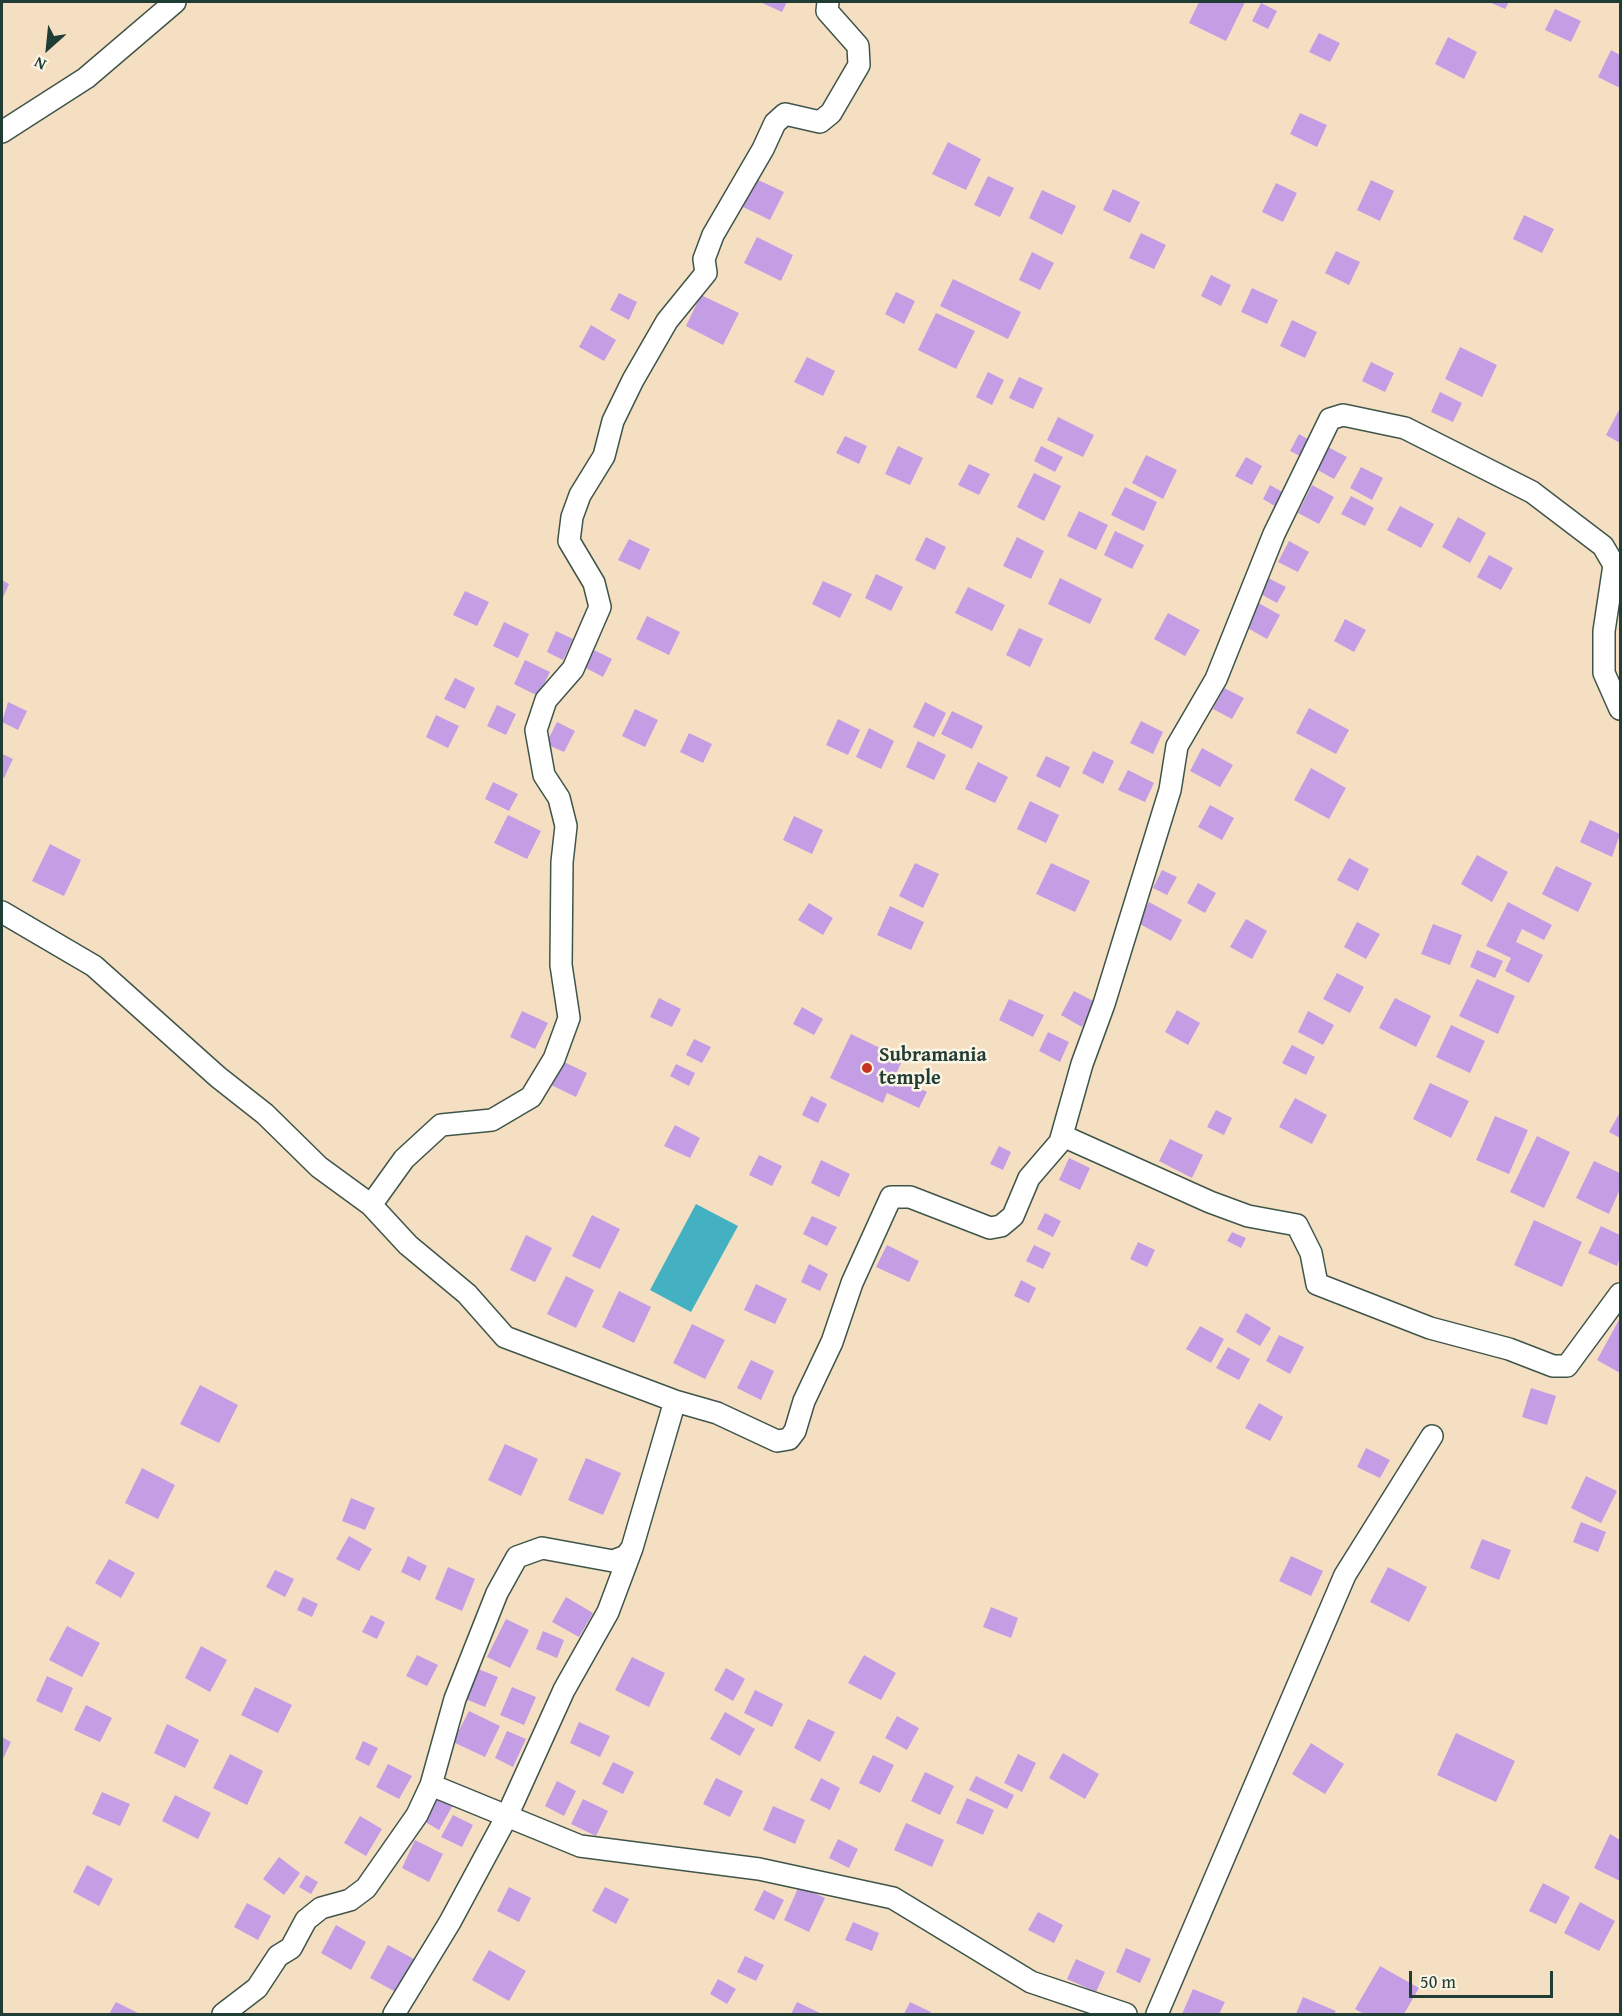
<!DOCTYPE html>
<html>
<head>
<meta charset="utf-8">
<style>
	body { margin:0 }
	#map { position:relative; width:1622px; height:2016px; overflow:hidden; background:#f5dfc2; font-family:"Gentium Book Plus",serif }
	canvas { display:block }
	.frame { position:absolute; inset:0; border:3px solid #1f3d34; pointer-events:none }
	.north { position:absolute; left:18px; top:18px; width:60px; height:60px; -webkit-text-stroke:4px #fcf5e5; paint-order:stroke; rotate:207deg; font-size:16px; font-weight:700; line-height:24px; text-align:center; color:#1f3d34 }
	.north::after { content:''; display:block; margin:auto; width:21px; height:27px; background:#1f3d34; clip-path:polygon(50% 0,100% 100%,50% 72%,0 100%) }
	.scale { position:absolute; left:1409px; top:1971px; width:144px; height:27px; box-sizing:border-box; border:3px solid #1f3d34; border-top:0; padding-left:8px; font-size:18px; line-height:21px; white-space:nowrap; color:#1f3d34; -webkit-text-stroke:4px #fcf5e5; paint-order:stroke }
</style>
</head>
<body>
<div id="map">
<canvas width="1622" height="2016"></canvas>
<div class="frame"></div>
<div class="north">N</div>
<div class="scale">50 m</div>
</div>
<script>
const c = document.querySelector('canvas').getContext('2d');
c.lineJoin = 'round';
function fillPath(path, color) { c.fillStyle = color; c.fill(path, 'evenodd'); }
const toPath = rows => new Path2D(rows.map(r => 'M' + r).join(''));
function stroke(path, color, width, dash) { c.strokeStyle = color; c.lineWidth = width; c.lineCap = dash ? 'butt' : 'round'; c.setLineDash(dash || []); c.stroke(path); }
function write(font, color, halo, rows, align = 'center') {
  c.font = font + ' "Gentium Book Plus",serif'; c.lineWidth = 5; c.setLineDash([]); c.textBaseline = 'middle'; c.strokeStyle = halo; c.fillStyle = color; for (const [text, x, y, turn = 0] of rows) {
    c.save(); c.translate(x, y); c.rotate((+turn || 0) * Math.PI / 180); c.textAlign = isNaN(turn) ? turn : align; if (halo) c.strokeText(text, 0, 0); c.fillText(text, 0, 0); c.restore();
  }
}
fillPath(toPath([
	[696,1204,738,1226,691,1312,650,1290]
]), '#44b1c2');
fillPath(toPath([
	[760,2,787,2,782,12],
	[1199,2,1245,2,1226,41,1189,23],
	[1489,2,1509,2,1505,9],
	[1261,3,1277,11,1268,29,1252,21],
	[1555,9,1581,21,1571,42,1545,30],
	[1319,33,1340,43,1330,62,1309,52],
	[1448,37,1477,52,1464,79,1435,64],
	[1611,50,1620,55,1620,88,1598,77],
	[1300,113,1327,125,1317,147,1290,134],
	[948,142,981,159,966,190,932,174],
	[988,176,1014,188,1000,217,974,205],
	[756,179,784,192,770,220,743,207],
	[1371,180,1394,191,1380,221,1357,210],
	[1276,183,1297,193,1283,222,1262,212],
	[1113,189,1140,202,1130,223,1103,210],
	[1042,190,1076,206,1062,235,1029,218],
	[1524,215,1554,229,1542,253,1513,239],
	[1141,233,1166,245,1154,269,1129,258],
	[757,237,793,255,781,281,744,263],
	[1336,251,1360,262,1349,285,1325,273],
	[1032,252,1054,263,1040,290,1019,280],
	[1211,275,1231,285,1221,306,1201,296],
	[953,279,1021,312,1008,339,940,306],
	[1252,288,1278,300,1267,324,1241,312],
	[896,292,915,301,904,324,885,314],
	[619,293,637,302,629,320,610,310],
	[701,295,739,313,723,345,686,326],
	[936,313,975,331,956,369,918,350],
	[1292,320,1317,332,1305,358,1280,346],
	[591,325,616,340,604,361,579,347],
	[1460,347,1497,365,1482,397,1445,379],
	[807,357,835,371,823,396,794,382],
	[1371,362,1394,373,1385,392,1362,381],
	[988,372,1004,380,992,405,976,397],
	[1019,377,1043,388,1033,409,1009,398],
	[1440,392,1462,403,1453,422,1431,412],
	[1620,408,1620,443,1606,435],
	[1058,417,1094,435,1083,457,1047,440],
	[1299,434,1311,441,1302,457,1290,451],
	[845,436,867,446,859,464,836,453],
	[898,446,923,458,910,485,885,474],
	[1041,446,1063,457,1055,472,1034,461],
	[1326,446,1347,457,1334,479,1314,468],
	[1146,455,1177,470,1163,499,1132,483],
	[1246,457,1262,466,1252,485,1235,476],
	[969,464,990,474,979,495,958,485],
	[1361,467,1383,478,1372,500,1350,488],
	[1034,473,1061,486,1044,521,1017,507],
	[1270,485,1286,494,1278,508,1263,499],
	[1312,485,1334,497,1319,524,1298,513],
	[1125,487,1157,502,1144,531,1111,515],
	[1351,496,1374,508,1365,526,1341,514],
	[1400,506,1434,524,1421,548,1387,530],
	[1079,511,1108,525,1096,550,1067,536],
	[1458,517,1486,533,1470,563,1442,547],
	[1115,531,1144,545,1132,569,1104,555],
	[926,537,946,547,935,570,915,560],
	[1017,537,1044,551,1031,579,1003,566],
	[629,539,650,549,640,570,618,560],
	[1289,541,1309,552,1298,572,1278,562],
	[1489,555,1513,568,1501,590,1477,577],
	[876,574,903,587,891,611,865,598],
	[1266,577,1286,587,1277,603,1257,592],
	[1060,578,1102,599,1090,624,1048,604],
	[2,580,9,584,2,600],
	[823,581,852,594,840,618,812,604],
	[968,587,1005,605,992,631,955,613],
	[465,591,489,602,477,626,453,615],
	[1255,601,1280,615,1267,639,1242,625],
	[1168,613,1200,630,1185,656,1154,639],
	[647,616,680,632,669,655,636,639],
	[1345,619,1366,630,1354,652,1334,641],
	[504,622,529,634,518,658,493,646],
	[1019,628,1043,639,1030,667,1006,655],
	[556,631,573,639,563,660,547,652],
	[592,649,612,659,603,677,584,667],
	[525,660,550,672,538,696,514,684],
	[455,678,475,688,465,709,444,699],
	[1224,688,1244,698,1232,719,1213,709],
	[8,702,27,711,18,730,2,722],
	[925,702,946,713,934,737,913,727],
	[497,705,516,714,506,735,487,726],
	[1309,708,1349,730,1336,754,1296,733],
	[635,709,658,720,645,747,622,736],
	[952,711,983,726,972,749,941,734],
	[436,715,459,726,448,748,426,737],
	[838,719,860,730,848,755,826,745],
	[1141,721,1163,732,1153,754,1130,743],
	[557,722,575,731,564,752,546,744],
	[869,728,894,741,881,769,856,757],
	[689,733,712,744,703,763,680,752],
	[918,741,946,755,934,780,906,767],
	[1202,748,1233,765,1220,787,1190,771],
	[1093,751,1114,761,1103,784,1082,773],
	[2,754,13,759,4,778,2,777],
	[1046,756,1070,767,1060,788,1036,776],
	[978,762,1008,777,995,803,965,789],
	[1311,768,1346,788,1329,819,1294,800],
	[1128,770,1154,783,1145,802,1118,790],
	[493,782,518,794,509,811,485,799],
	[1030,801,1059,815,1046,843,1017,829],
	[1210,805,1234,818,1222,840,1198,827],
	[508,815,541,831,527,859,494,843],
	[794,816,823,830,812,854,783,840],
	[1590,820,1620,834,1612,857,1580,842],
	[50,844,81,860,64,896,32,881],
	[1477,855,1508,872,1492,902,1461,884],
	[1349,858,1369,869,1358,891,1337,880],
	[915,863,939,874,923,908,899,896],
	[1051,863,1090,881,1075,912,1036,894],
	[1556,866,1592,883,1578,912,1542,894],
	[1162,870,1177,877,1167,895,1153,888],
	[1198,883,1216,893,1205,913,1187,903],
	[1149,902,1182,920,1171,941,1138,923],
	[1508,902,1552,925,1544,940,1522,929,1516,942,1543,955,1529,983,1505,971,1511,958,1486,946],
	[809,903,833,918,823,935,798,920],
	[890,906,924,922,911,950,877,935],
	[1246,919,1267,931,1252,959,1230,947],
	[1357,922,1380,934,1366,959,1344,947],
	[1433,924,1462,935,1450,965,1421,954],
	[1477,950,1503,961,1495,978,1470,967],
	[1337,973,1364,987,1350,1013,1323,999],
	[1477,979,1515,996,1498,1034,1459,1016],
	[1074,991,1095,1002,1082,1027,1061,1015],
	[659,998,681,1009,672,1027,650,1017],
	[1395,998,1431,1016,1416,1047,1379,1028],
	[1009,999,1044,1015,1033,1037,999,1020],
	[802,1007,823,1019,814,1035,793,1024],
	[1177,1010,1200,1023,1188,1045,1165,1032],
	[522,1011,548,1023,535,1049,510,1037],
	[1308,1011,1334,1025,1323,1045,1298,1032],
	[1451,1025,1485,1041,1470,1073,1436,1057],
	[1048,1032,1069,1042,1060,1062,1039,1051],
	[851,1034,903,1059,895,1076,927,1092,919,1108,887,1093,883,1103,830,1078],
	[694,1039,711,1047,702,1063,686,1055],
	[1292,1045,1315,1057,1306,1075,1282,1063],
	[562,1061,587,1073,576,1097,551,1085],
	[676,1064,695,1073,689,1086,670,1076],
	[1430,1083,1469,1101,1451,1138,1413,1119],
	[811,1096,827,1104,818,1123,802,1115],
	[1295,1098,1327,1115,1312,1144,1279,1127],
	[1216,1110,1232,1118,1224,1135,1207,1127],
	[1620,1112,1620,1138,1609,1132],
	[1495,1116,1528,1130,1509,1174,1476,1160],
	[675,1125,700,1138,690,1158,664,1146],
	[1537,1136,1570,1152,1544,1208,1510,1192],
	[1170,1139,1203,1155,1192,1178,1159,1161],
	[999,1146,1011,1152,1003,1170,990,1164],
	[759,1155,782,1166,772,1186,749,1175],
	[1069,1158,1090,1168,1080,1190,1059,1180],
	[821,1160,850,1174,839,1197,811,1183],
	[1594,1161,1620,1173,1620,1189,1609,1214,1576,1198],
	[1045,1213,1061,1221,1053,1237,1037,1229],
	[592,1215,620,1229,600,1269,572,1256],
	[812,1216,837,1227,827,1246,803,1234],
	[1534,1220,1582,1242,1562,1287,1514,1265],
	[1601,1226,1620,1235,1620,1258,1617,1266,1588,1253],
	[1232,1232,1246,1238,1241,1248,1227,1241],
	[526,1235,552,1248,535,1282,510,1270],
	[1138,1242,1155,1250,1147,1267,1130,1259],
	[887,1245,919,1261,909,1282,876,1267],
	[1034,1245,1051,1253,1043,1269,1026,1261],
	[809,1264,828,1274,820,1291,801,1282],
	[566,1276,594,1290,576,1328,547,1314],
	[1021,1280,1036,1288,1029,1303,1014,1296],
	[756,1284,787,1299,775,1324,744,1310],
	[619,1291,651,1307,634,1343,602,1327],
	[1246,1313,1271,1328,1260,1346,1236,1332],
	[1620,1318,1620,1373,1597,1360],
	[692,1324,725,1340,705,1379,673,1363],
	[1200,1326,1224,1339,1211,1363,1186,1349],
	[1279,1335,1304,1347,1290,1374,1266,1361],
	[1228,1347,1250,1359,1239,1380,1216,1368],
	[751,1360,774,1371,761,1400,737,1388],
	[200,1385,238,1405,219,1443,180,1424],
	[1531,1388,1556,1396,1547,1425,1522,1417],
	[1259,1403,1283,1417,1270,1441,1245,1428],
	[505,1444,538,1459,521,1496,488,1480],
	[1366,1448,1390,1460,1380,1478,1357,1467],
	[586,1458,621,1473,603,1515,568,1500],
	[142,1468,175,1485,158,1519,125,1503],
	[1586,1476,1617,1491,1601,1523,1571,1508],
	[351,1498,375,1508,365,1530,342,1521],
	[1581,1522,1606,1532,1598,1552,1573,1542],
	[349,1536,372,1549,359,1571,336,1559],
	[1482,1539,1511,1550,1499,1580,1470,1568],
	[408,1556,427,1566,420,1581,401,1572],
	[1291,1556,1323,1571,1311,1596,1279,1581],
	[109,1559,135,1573,121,1598,95,1583],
	[448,1567,475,1579,462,1611,435,1599],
	[1388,1567,1427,1587,1409,1622,1370,1602],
	[275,1570,294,1579,285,1597,266,1587],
	[303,1597,318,1604,312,1617,297,1610],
	[566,1597,593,1613,579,1637,552,1622],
	[991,1607,1018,1618,1011,1638,983,1627],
	[371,1615,385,1622,377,1639,362,1632],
	[506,1619,529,1630,510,1668,487,1657],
	[67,1626,100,1643,82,1677,49,1660],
	[543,1631,564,1640,557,1658,536,1649],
	[201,1646,227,1660,210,1692,185,1678],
	[417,1655,438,1665,427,1686,406,1676],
	[864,1655,896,1673,881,1700,848,1683],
	[632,1657,665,1673,649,1707,615,1690],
	[476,1668,498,1677,485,1707,463,1698],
	[726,1668,745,1679,733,1701,714,1690],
	[47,1676,73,1688,62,1713,36,1701],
	[255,1687,292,1705,278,1733,241,1715],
	[512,1687,536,1697,524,1725,500,1715],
	[755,1690,783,1704,772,1727,744,1713],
	[86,1705,112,1718,100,1742,74,1730],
	[469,1711,500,1726,485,1757,453,1742],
	[725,1712,755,1729,740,1756,710,1739],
	[897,1716,919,1728,907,1750,885,1738],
	[808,1719,835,1732,820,1762,794,1748],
	[579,1722,610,1736,600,1757,570,1743],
	[167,1724,199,1740,185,1768,154,1753],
	[507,1731,526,1739,513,1767,495,1758],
	[1456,1733,1515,1761,1496,1802,1437,1775],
	[2,1737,11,1742,2,1761],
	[363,1741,378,1748,369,1766,355,1759],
	[1311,1743,1344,1764,1325,1794,1292,1774],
	[1063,1753,1099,1774,1085,1799,1049,1778],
	[230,1754,263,1771,247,1805,213,1788],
	[1018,1754,1036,1763,1022,1792,1004,1783],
	[873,1755,894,1765,880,1793,859,1783],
	[613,1762,634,1772,623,1794,602,1784],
	[388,1764,412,1776,399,1799,376,1787],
	[925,1772,954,1786,940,1815,911,1801],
	[976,1776,1014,1795,1007,1809,969,1790],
	[716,1778,743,1791,730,1817,703,1804],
	[821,1778,840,1788,830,1810,810,1800],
	[557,1781,576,1791,564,1816,545,1806],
	[102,1792,130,1804,120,1826,92,1814],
	[175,1795,211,1813,198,1839,162,1821],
	[436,1796,453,1805,439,1830,422,1820],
	[967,1798,994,1810,983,1835,956,1823],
	[583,1799,608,1811,596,1836,571,1824],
	[773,1806,805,1820,795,1844,763,1830],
	[453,1815,473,1825,462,1847,441,1837],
	[360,1816,382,1829,366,1856,344,1843],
	[906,1823,944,1840,932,1867,894,1850],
	[1610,1834,1620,1840,1620,1881,1594,1868],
	[838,1839,858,1849,849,1868,829,1858],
	[415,1840,443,1854,429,1882,402,1868],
	[279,1857,300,1873,284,1895,263,1879],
	[87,1865,113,1879,99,1906,73,1892],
	[306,1875,318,1882,311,1894,299,1887],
	[1543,1883,1570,1897,1556,1924,1529,1911],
	[799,1886,825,1898,809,1932,784,1920],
	[509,1887,531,1898,519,1922,497,1911],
	[605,1887,629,1899,616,1924,592,1911],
	[764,1890,784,1900,774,1920,754,1910],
	[1580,1902,1615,1921,1599,1951,1564,1933],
	[247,1903,271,1916,258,1940,234,1927],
	[1038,1912,1063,1925,1054,1943,1028,1930],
	[853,1922,879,1933,872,1951,845,1940],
	[336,1925,366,1942,351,1970,321,1953],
	[388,1945,414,1959,396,1992,370,1978],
	[1126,1948,1151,1959,1140,1983,1116,1972],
	[489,1950,526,1971,509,2001,472,1980],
	[745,1956,764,1965,756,1981,737,1972],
	[1076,1959,1105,1972,1096,1992,1067,1979],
	[1380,1966,1419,1988,1404,2014,1364,2014,1355,2009],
	[718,1979,736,1989,727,2004,710,1994],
	[1193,1989,1225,2002,1219,2014,1182,2014],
	[1303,1997,1336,2011,1334,2014,1296,2014],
	[116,2002,140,2014,109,2014],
	[797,2002,822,2014,791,2014],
	[910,2002,931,2012,930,2014,904,2014]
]), '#c39ee5');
const street = toPath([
	[2,132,86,78,175,2],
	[2,912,94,966,218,1077,265,1114,319,1167,371,1205,408,1245,467,1294,505,1337,675,1401,717,1413,777,1441,789,1439,795,1431,804,1401,832,1342,852,1283,891,1197,910,1197,990,1228,1001,1226,1013,1216,1029,1178,1060,1142,1082,1064,1104,1004,1170,790,1177,746,1216,679,1274,534,1330,419,1343,415,1405,428,1532,492,1603,546,1614,565,1604,631,1604,673,1620,709],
	[1063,1136,1210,1202,1248,1216,1297,1225,1311,1253,1317,1284,1430,1328,1509,1349,1553,1366,1567,1366,1620,1294],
	[371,1205,404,1159,441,1125,492,1120,531,1097,554,1059,569,1018,561,965,562,862,566,826,559,798,544,775,536,730,546,700,573,669,600,607,594,583,569,541,572,517,580,495,604,456,613,421,633,380,667,321,706,273,704,259,713,235,763,149,775,123,785,114,820,122,831,113,859,65,858,46,827,11,828,2],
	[431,1785,580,1846,759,1869,893,1898,1031,1982,1126,2014],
	[223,2014,257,1988,278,1956,291,1948,306,1920,321,1908,350,1900,366,1888,417,1815,431,1785,455,1699,497,1593,517,1557,542,1548,613,1561,626,1556,632,1548,675,1401],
	[394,2014,450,1922,507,1816,564,1690,608,1612,632,1548],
	[1157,2014,1345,1575,1432,1436]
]);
stroke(street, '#3f5549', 24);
stroke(street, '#fff', 21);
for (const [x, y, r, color] of [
	[867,1068,6,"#c8321e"]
]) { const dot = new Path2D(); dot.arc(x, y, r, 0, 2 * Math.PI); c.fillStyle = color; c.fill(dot); stroke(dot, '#fcf5e5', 2); }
write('bold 20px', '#1f3d34', '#fcf5e5', [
	["Subramania",879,1056],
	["temple",879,1079]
], 'left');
</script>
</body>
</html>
